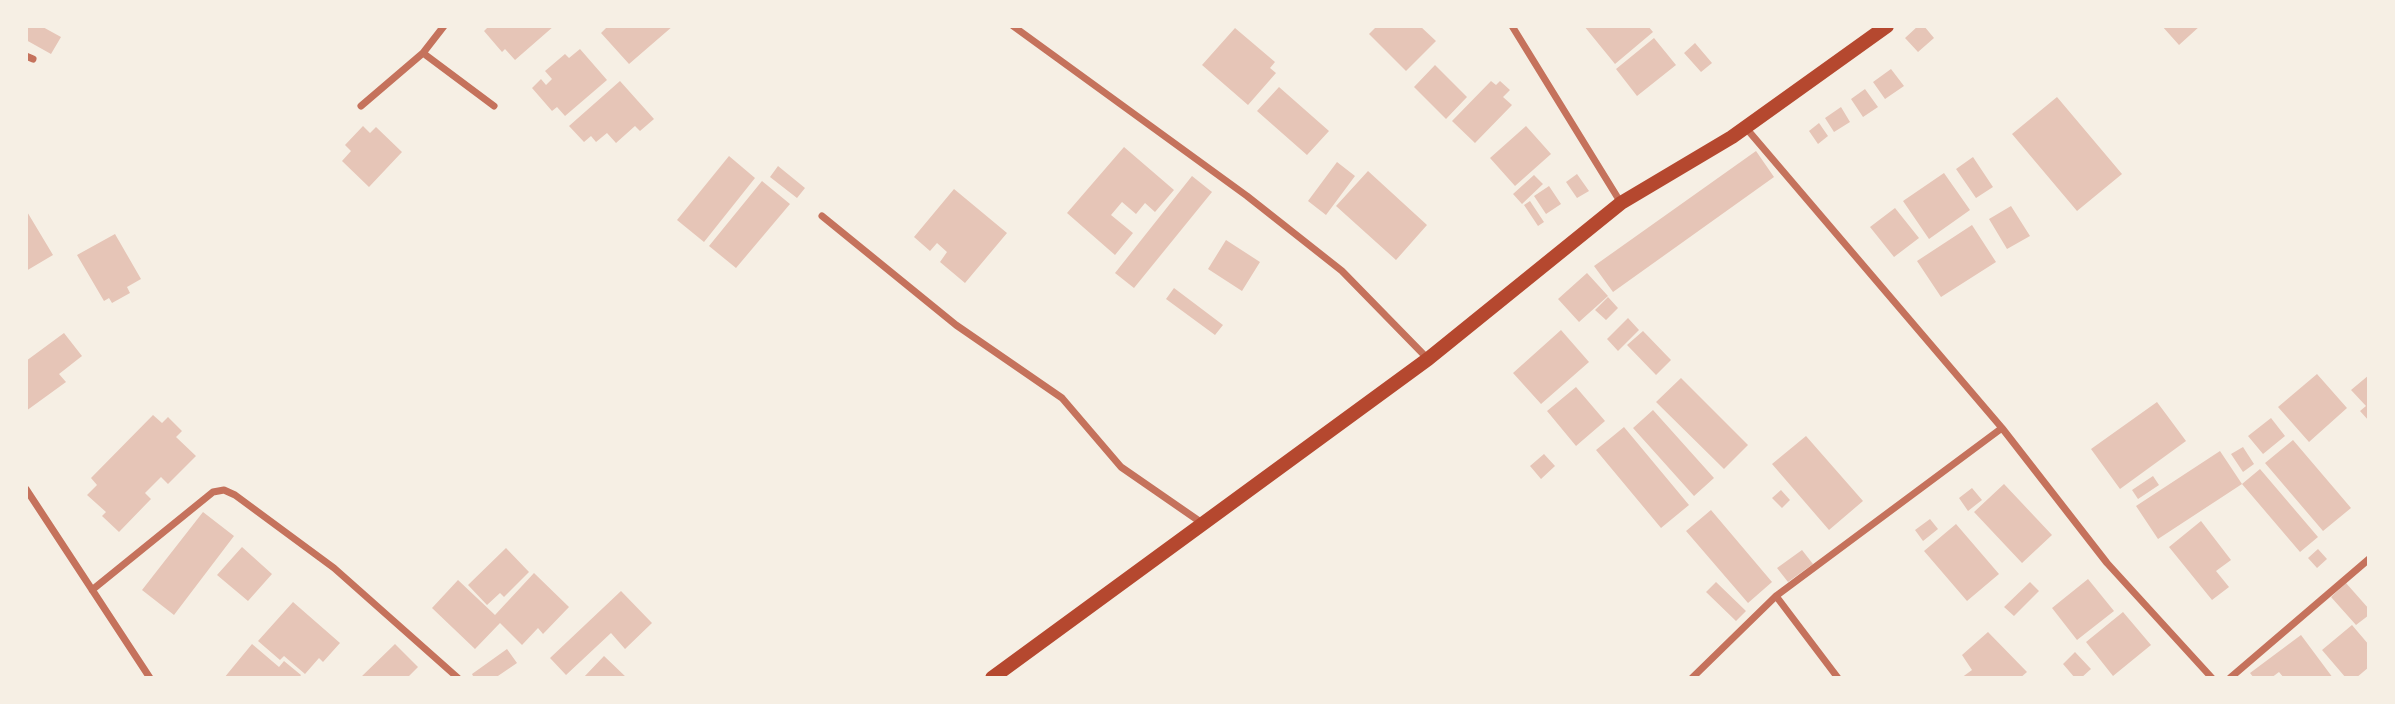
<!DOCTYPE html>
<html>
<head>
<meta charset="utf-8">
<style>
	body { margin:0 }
	#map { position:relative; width:2395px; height:704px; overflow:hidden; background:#f6efe4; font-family:"Sofia Sans Condensed",sans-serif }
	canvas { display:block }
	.frame { position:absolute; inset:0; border:28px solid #f6efe4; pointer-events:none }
</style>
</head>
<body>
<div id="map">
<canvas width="2395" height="704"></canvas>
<div class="frame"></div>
</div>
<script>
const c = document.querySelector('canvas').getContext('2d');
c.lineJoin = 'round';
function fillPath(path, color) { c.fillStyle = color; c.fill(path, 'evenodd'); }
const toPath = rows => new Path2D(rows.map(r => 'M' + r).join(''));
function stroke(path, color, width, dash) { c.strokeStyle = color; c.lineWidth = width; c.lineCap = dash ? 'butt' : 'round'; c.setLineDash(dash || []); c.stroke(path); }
fillPath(toPath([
	[26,26,41,26,61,37,51,54,26,40],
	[489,26,554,26,515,60,505,49,502,52,484,31],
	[608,26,673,26,629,64,601,33],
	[1377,26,1420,26,1436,41,1406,71,1369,34],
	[1584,26,1648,26,1653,32,1615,64],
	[1918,26,1924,26,1934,38,1918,52,1905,38],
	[2162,26,2200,26,2179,45],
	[1235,28,1275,62,1270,68,1276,73,1248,105,1202,65],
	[1654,38,1676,65,1637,96,1616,69],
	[1695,43,1712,63,1701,72,1684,53],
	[580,49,607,80,565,116,557,107,552,111,532,88,541,79,546,85,552,79,545,71,565,54,569,58],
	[1435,65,1467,97,1446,119,1414,87],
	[1891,69,1904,86,1885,99,1873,82],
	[620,81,654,119,640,131,635,126,616,143,607,133,596,142,591,136,584,142,569,126],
	[1491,81,1496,85,1500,81,1510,90,1503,97,1512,105,1475,143,1452,121],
	[1279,87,1329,131,1307,155,1257,111],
	[1865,89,1878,107,1863,117,1851,99],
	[2057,97,2122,174,2077,211,2012,134],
	[1841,107,1850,122,1834,132,1825,118],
	[1819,123,1828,136,1818,144,1809,131],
	[363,126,370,133,376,127,402,152,369,187,342,161,351,151,345,145],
	[1526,126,1551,154,1515,186,1490,158],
	[1124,147,1174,190,1155,212,1145,203,1136,214,1122,202,1111,215,1133,233,1115,255,1067,213],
	[1756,151,1774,177,1613,292,1594,266],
	[729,156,755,178,704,242,677,220],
	[1973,157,1993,187,1976,198,1956,169],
	[1337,162,1355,176,1326,215,1308,201],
	[778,166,805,188,797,198,770,177],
	[1368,171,1427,225,1396,260,1336,206],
	[1944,173,1970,210,1929,239,1903,201],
	[1577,174,1589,191,1577,198,1566,182],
	[1534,175,1543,184,1522,204,1513,194],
	[1192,176,1212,192,1134,288,1115,273],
	[762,181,790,204,736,268,709,246],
	[1549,186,1561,204,1546,214,1534,196],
	[954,189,1007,233,965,283,940,262,947,252,937,243,930,251,914,237],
	[1530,201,1544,222,1538,226,1524,205],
	[2011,206,2030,236,2007,249,1989,219],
	[1895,208,1919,238,1894,257,1870,227],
	[26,210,53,255,26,271],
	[1972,225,1996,262,1941,297,1917,261],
	[115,234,141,279,127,287,130,293,112,303,109,298,104,301,77,255],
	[1226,240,1260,262,1242,291,1208,269],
	[1587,273,1608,296,1579,322,1558,299],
	[1174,288,1223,325,1215,335,1166,299],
	[1608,297,1618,308,1606,320,1595,310],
	[1628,318,1639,330,1618,351,1607,339],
	[1561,330,1589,362,1541,404,1513,373],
	[1643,331,1671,360,1656,375,1627,345],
	[64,333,82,356,59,374,66,382,26,411,26,361],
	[2317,374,2347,408,2309,442,2278,407],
	[2369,375,2369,421,2360,411,2366,406,2351,390],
	[1681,378,1748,445,1724,469,1656,402],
	[1576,387,1605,421,1576,446,1547,411],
	[2157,402,2186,441,2120,489,2091,449],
	[1653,410,1714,478,1694,496,1633,428],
	[153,415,162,423,168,417,182,431,176,437,196,456,168,484,161,477,145,493,151,499,119,532,102,516,106,512,87,495,97,485,91,478],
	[2271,418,2285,436,2263,454,2248,436],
	[1624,427,1689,505,1661,528,1596,450],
	[1806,436,1863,501,1829,530,1772,464],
	[2293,440,2351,508,2323,531,2265,463],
	[2243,447,2254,464,2243,472,2231,454],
	[2220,451,2242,484,2158,539,2136,506],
	[1544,454,1555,466,1541,479,1530,466],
	[2260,469,2318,537,2300,552,2242,484],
	[2153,476,2159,485,2138,499,2132,490],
	[2004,484,2052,535,2022,563,1974,512],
	[1972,488,1982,500,1968,511,1959,498],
	[1781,490,1790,500,1782,508,1772,498],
	[1711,510,1772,582,1748,603,1686,531],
	[203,512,234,536,174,615,142,590],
	[1930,519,1938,529,1923,541,1915,530],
	[2201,521,2231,560,2216,571,2229,587,2212,600,2169,547],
	[1956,524,1999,574,1967,601,1924,551],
	[242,547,272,574,248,601,217,575],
	[506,548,529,572,504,597,500,593,487,605,468,585],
	[2318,549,2327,559,2317,568,2308,558],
	[1802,550,1813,564,1788,582,1777,568],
	[534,573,569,607,543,634,538,628,522,645,500,623,475,649,432,608,458,580,495,615],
	[2088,579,2114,611,2077,640,2052,608],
	[1716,582,1746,611,1736,621,1706,592],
	[2030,582,2039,591,2014,616,2004,607],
	[2346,583,2369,609,2369,615,2356,625,2331,597],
	[621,591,652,623,625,649,611,633,566,675,550,658],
	[293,602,340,643,323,662,319,658,305,674,284,656,280,660,258,641],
	[2123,612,2151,645,2113,676,2086,642],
	[2352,625,2369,645,2369,667,2356,678,2346,678,2322,650],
	[1988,632,2027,672,2020,678,1961,678,1972,670,1962,655],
	[2301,635,2333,678,2284,678,2279,672,2271,678,2254,678,2250,673],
	[252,644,279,667,284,661,301,675,299,678,224,678],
	[395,644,418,667,407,678,360,678],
	[507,649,517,663,495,678,474,678,472,674],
	[2075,652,2091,669,2081,678,2075,678,2063,664],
	[604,656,627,678,583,678]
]), '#e6c5b7');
stroke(toPath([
	[1013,26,1247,196,1342,271,1428,359],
	[1512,26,1621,203],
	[423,53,494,106],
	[26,56,33,59],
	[361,106,423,53,444,26],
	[1746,128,2002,428,2107,563,2212,678],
	[822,216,956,325,1062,398,1121,467,1202,523],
	[26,489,150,678],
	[92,590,213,492,224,490,235,495,334,568,458,678],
	[1692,678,1776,596],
	[1838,678,1776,596,2002,428],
	[2230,678,2369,559]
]), '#c5725c', 7);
stroke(toPath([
	[992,678,1428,359,1621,203,1732,137,1887,26]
]), '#b5482f', 14);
</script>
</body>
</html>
